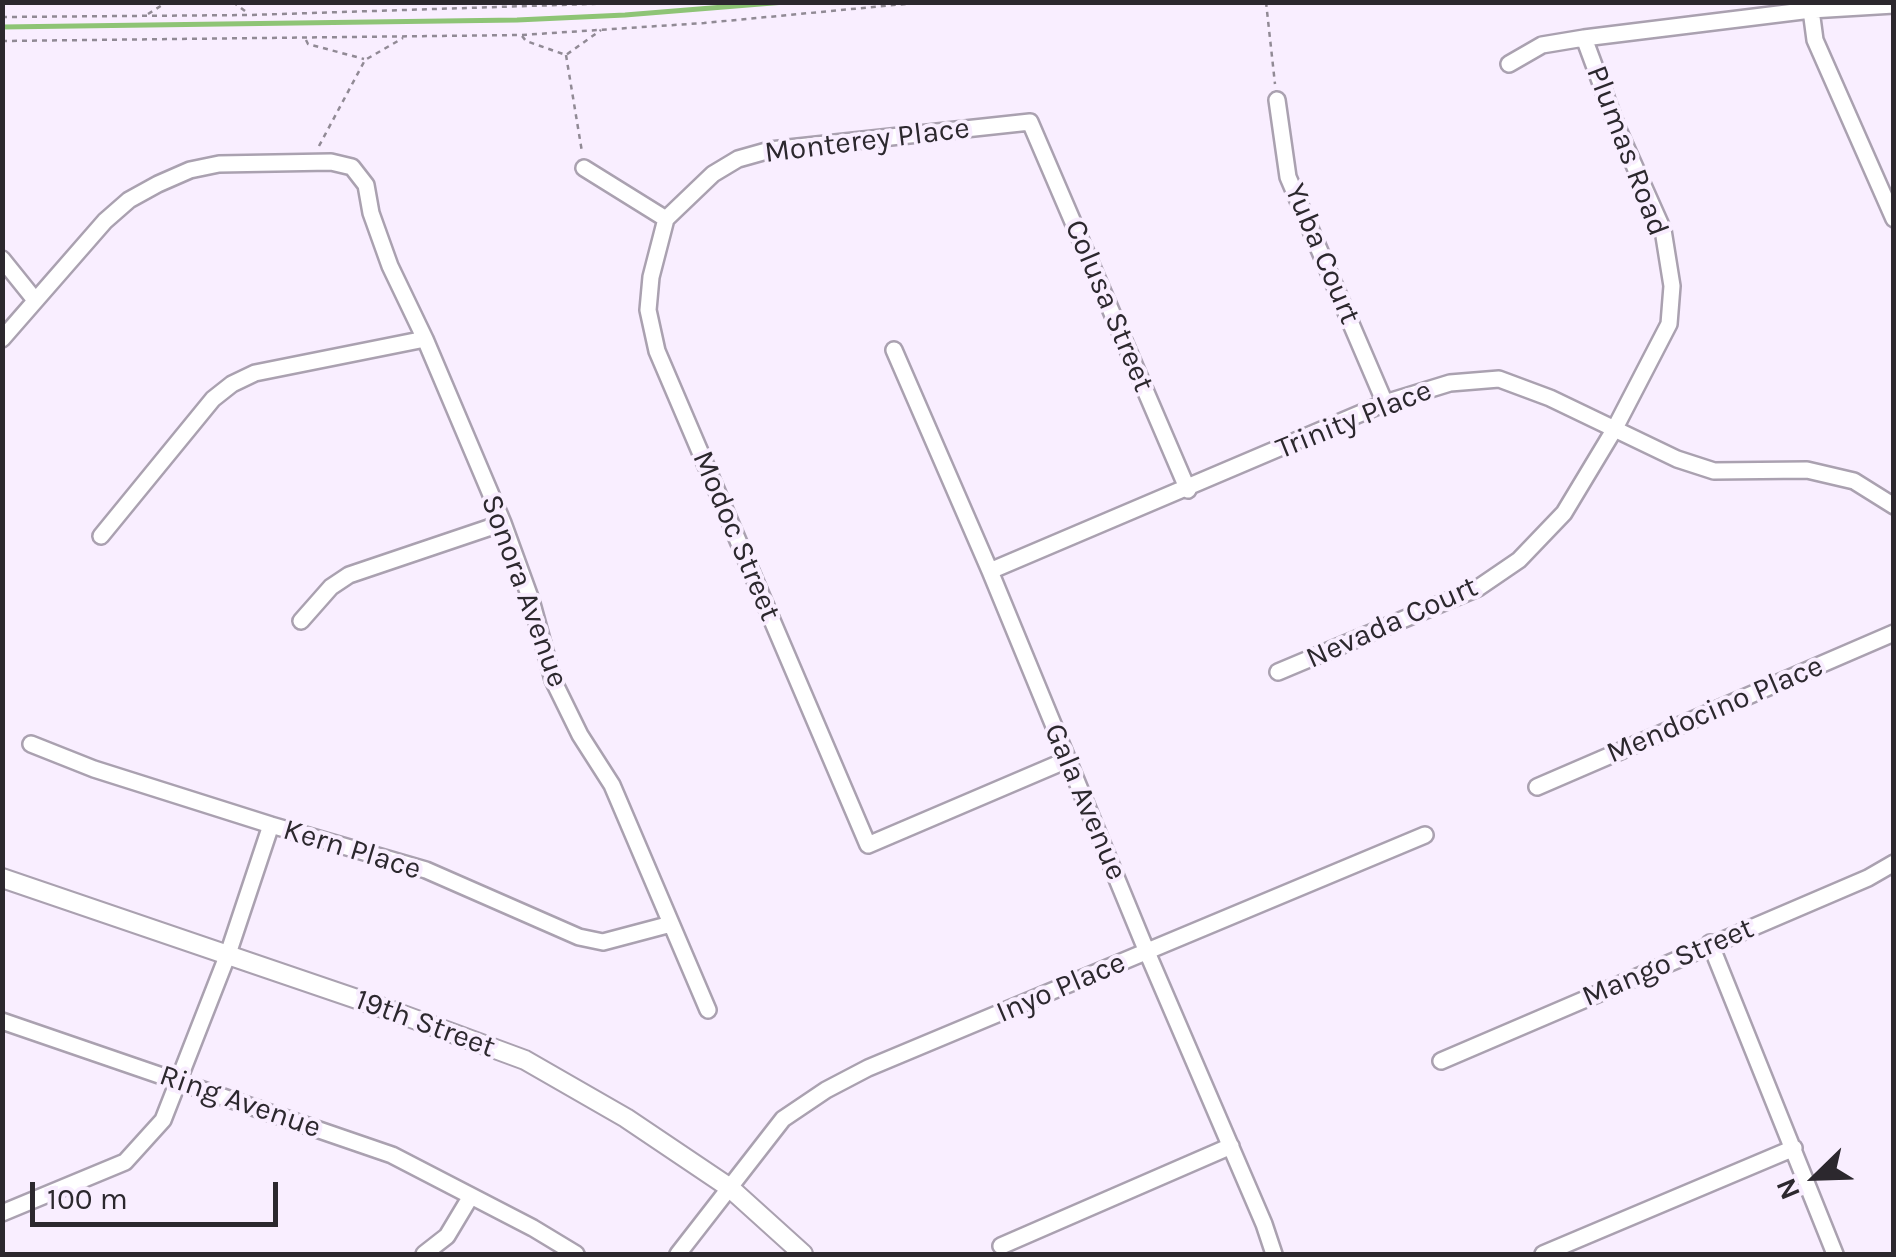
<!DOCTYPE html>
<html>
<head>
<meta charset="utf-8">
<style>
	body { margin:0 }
	#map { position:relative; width:1896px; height:1257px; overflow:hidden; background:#f9eeff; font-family:Karla,sans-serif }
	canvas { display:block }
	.frame { position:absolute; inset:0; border:5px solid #2c282e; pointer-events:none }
	.north { position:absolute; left:1766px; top:1127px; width:100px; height:100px; -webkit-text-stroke:8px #f9eeff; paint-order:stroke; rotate:247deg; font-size:28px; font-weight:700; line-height:40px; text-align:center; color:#2c282e }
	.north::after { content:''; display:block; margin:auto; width:35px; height:45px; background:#2c282e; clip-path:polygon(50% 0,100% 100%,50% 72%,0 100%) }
	.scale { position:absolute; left:30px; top:1182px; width:248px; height:45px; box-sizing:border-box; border:5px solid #2c282e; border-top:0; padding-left:12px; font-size:30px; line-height:35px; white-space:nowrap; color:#2c282e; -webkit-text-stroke:8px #f9eeff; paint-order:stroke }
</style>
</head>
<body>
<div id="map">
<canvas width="1896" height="1257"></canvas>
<div class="frame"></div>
<div class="north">N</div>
<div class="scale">100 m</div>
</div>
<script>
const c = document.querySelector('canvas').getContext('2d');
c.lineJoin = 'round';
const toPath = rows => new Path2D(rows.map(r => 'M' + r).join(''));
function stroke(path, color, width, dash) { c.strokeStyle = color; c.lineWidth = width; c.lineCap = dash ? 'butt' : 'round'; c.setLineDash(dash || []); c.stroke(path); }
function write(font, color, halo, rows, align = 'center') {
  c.font = font + ' Karla,sans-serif'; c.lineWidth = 8; c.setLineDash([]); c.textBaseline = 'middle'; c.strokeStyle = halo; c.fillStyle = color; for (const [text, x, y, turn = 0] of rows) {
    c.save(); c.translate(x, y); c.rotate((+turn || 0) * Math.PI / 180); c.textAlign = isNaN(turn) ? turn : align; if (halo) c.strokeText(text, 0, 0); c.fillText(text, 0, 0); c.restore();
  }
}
stroke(toPath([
	[2,27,517,20,625,15,785,2]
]), '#8ec476', 5);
const minor = toPath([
	[1811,10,1815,40,1894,219],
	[1509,64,1542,45,1584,38,1811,10,1894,5],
	[1277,100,1288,177,1385,403],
	[584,168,666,219],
	[666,219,651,277,648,310,657,351,868,845,1067,760],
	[666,219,713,174,738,159,770,150,1030,122,1188,490],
	[2,259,35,300],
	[2,339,105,221,129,200,158,184,190,170,219,164,331,162,352,167,366,185,371,213,390,266,425,339,503,523,531,600,553,680,580,735,612,785,708,1010],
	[894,350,990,571,1147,952,1264,1224,1274,1254],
	[101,536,213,399,232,384,255,373,425,339],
	[990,571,1385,403,1450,383,1499,379,1550,398,1677,459,1714,471,1807,470,1854,481,1894,506],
	[301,621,331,587,349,575,503,523],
	[1278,672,1478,588,1519,560,1564,513,1614,430,1669,324,1672,286,1663,230,1617,127,1584,38],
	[31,744,94,769,271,825,426,870,579,937,603,942,671,924],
	[1537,787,1894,633],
	[1710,943,1835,1254],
	[2,1021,392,1155,533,1228,576,1254],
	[1441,1061,1868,878,1894,863],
	[2,1213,125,1162,163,1120,228,954,271,825],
	[1001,1246,1231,1146],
	[424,1254,447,1236,471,1196],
	[678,1254,783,1119,826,1090,868,1068,1425,835],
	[1543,1254,1794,1148]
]);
const tertiary = toPath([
	[2,878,395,1012,525,1060,626,1118,730,1188,803,1254]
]);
stroke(minor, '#aaa1b0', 20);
stroke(tertiary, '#aaa1b0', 22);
stroke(toPath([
	[233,2,249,14],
	[1266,2,1275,84],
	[148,14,167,2],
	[2,17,250,15,651,2],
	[522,36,526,41,566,55,601,30],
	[306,40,308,44,364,59],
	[2,41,522,35,704,23,926,2],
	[566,55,582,152],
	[319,146,365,60,403,38]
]), '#918a95', 2.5, [5, 5]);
stroke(minor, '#fff', 15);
stroke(tertiary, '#fff', 18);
write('30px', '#2c282e', '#f9eeff', [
	["Monterey Place",867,141,-7],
	["Plumas Road",1627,151,69],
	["Yuba Court",1322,254,67],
	["Colusa Street",1109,306,67],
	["Trinity Place",1354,420,-22],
	["Modoc Street",736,536,67],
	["Sonora Avenue",524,591,70],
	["Nevada Court",1392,623,-24],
	["Mendocino Place",1715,710,-23],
	["Gala Avenue",1085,802,67],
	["Kern Place",352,850,17],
	["Mango Street",1668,963,-23],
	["Inyo Place",1061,988,-23],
	["19th Street",425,1024,20],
	["Ring Avenue",240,1102,19]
]);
</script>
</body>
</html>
